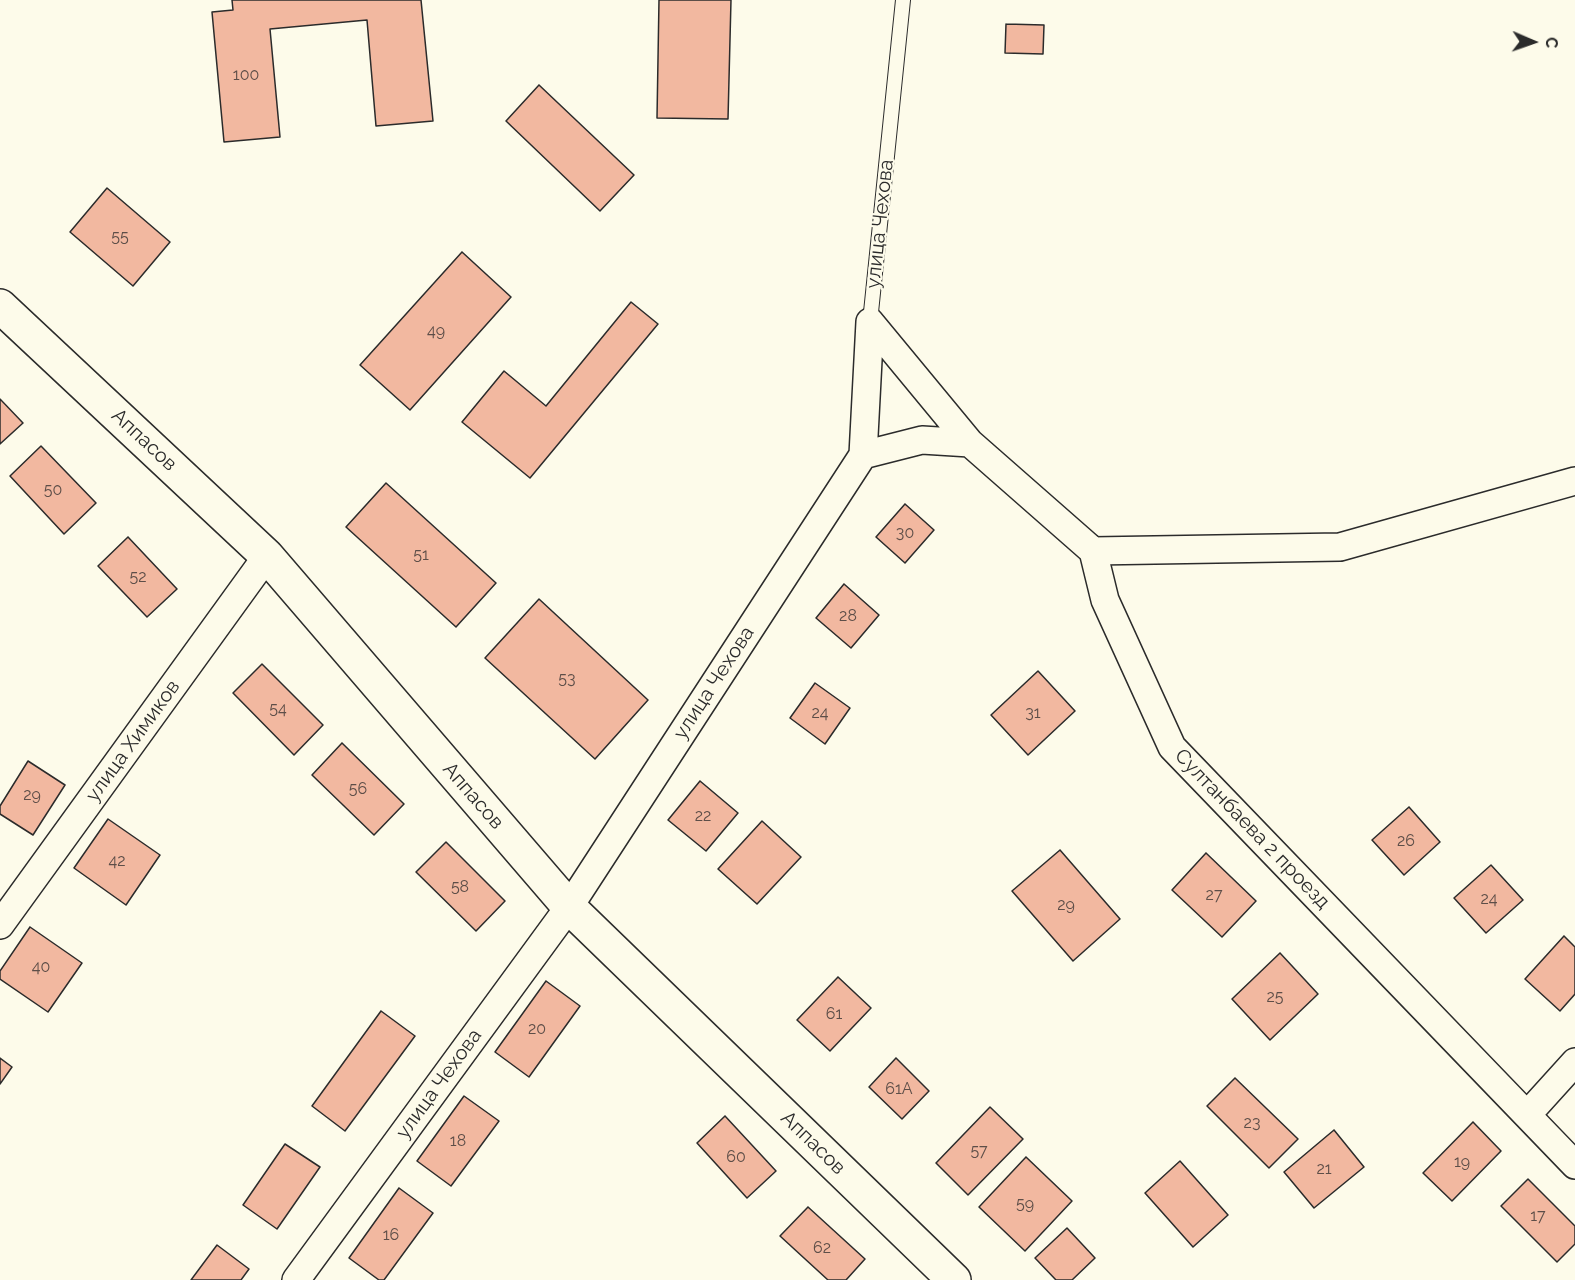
<!DOCTYPE html>
<html>
<head>
<meta charset="utf-8">
<style>
	body { margin:0 }
	#map { position:relative; width:1575px; height:1280px; overflow:hidden; background:#fdfbea; font-family:Raleway,sans-serif }
	canvas { display:block }
	.north { position:absolute; left:1503px; top:12px; width:60px; height:60px; -webkit-text-stroke:4px #fdfbea; paint-order:stroke; rotate:92deg; font-size:16px; font-weight:700; line-height:24px; text-align:center; color:#2b2b2b }
	.north::after { content:''; display:block; margin:auto; width:21px; height:27px; background:#2b2b2b; clip-path:polygon(50% 0,100% 100%,50% 72%,0 100%) }
</style>
</head>
<body>
<div id="map">
<canvas width="1575" height="1280"></canvas>
<div class="north">С</div>
</div>
<script>
const c = document.querySelector('canvas').getContext('2d');
c.lineJoin = 'round';
function fillPath(path, color) { c.fillStyle = color; c.fill(path, 'evenodd'); }
const toPath = rows => new Path2D(rows.map(r => 'M' + r).join(''));
function stroke(path, color, width, dash) { c.strokeStyle = color; c.lineWidth = width; c.lineCap = dash ? 'butt' : 'round'; c.setLineDash(dash || []); c.stroke(path); }
function write(font, color, halo, rows, align = 'center') {
  c.font = font + ' Raleway,sans-serif'; c.lineWidth = 4.5; c.setLineDash([]); c.textBaseline = 'middle'; c.strokeStyle = halo; c.fillStyle = color; for (const [text, x, y, turn = 0] of rows) {
    c.save(); c.translate(x, y); c.rotate((+turn || 0) * Math.PI / 180); c.textAlign = isNaN(turn) ? turn : align; if (halo) c.strokeText(text, 0, 0); c.fillText(text, 0, 0); c.restore();
  }
}
const building = toPath([
	[232,0,421,0,433,121,376,126,367,20,270,29,280,137,224,142,212,12,233,10,232,0],
	[659,0,731,0,728,119,657,118,659,0],
	[1006,24,1044,25,1043,54,1005,53,1006,24],
	[539,85,634,175,600,211,506,121,539,85],
	[107,188,170,242,133,286,70,232,107,188],
	[462,252,511,297,410,410,360,365,462,252],
	[631,302,658,324,530,478,462,422,504,371,546,406,631,302],
	[0,399,23,423,0,444,0,399],
	[41,446,96,503,64,534,10,476,41,446],
	[386,483,496,583,456,627,346,527,386,483],
	[905,504,934,530,905,563,876,537,905,504],
	[128,537,177,589,147,617,98,566,128,537],
	[844,584,879,615,851,648,816,618,844,584],
	[539,599,648,700,595,759,485,658,539,599],
	[262,664,323,725,294,755,233,693,262,664],
	[1038,671,1075,711,1028,755,991,715,1038,671],
	[815,683,850,708,825,744,790,718,815,683],
	[342,743,404,804,374,835,312,775,342,743],
	[28,761,65,785,33,835,0,814,0,806,28,761],
	[700,781,738,813,706,851,668,820,700,781],
	[1409,807,1440,842,1404,875,1372,840,1409,807],
	[108,819,160,855,126,905,74,868,108,819],
	[762,821,801,857,757,904,718,869,762,821],
	[446,842,505,901,476,931,416,872,446,842],
	[1060,850,1120,919,1073,961,1012,891,1060,850],
	[1206,853,1256,901,1222,937,1172,890,1206,853],
	[1491,865,1523,900,1486,933,1454,898,1491,865],
	[30,927,82,963,48,1012,0,979,0,971,30,927],
	[1564,936,1575,947,1575,994,1560,1011,1525,979,1564,936],
	[1280,953,1318,994,1270,1040,1232,999,1280,953],
	[838,977,871,1008,830,1051,797,1020,838,977],
	[546,981,580,1006,529,1077,495,1052,546,981],
	[381,1011,415,1036,345,1131,312,1106,381,1011],
	[0,1058,12,1067,0,1084,0,1058],
	[896,1058,929,1091,902,1119,869,1087,896,1058],
	[1235,1078,1298,1139,1269,1168,1207,1106,1235,1078],
	[464,1096,499,1121,451,1186,417,1161,464,1096],
	[990,1107,1023,1139,968,1195,936,1163,990,1107],
	[725,1116,776,1171,747,1198,697,1143,725,1116],
	[1473,1122,1501,1151,1452,1201,1423,1173,1473,1122],
	[1334,1130,1364,1167,1314,1208,1284,1172,1334,1130],
	[285,1144,320,1167,277,1229,243,1205,285,1144],
	[1026,1157,1072,1201,1025,1251,979,1207,1026,1157],
	[1180,1161,1228,1215,1193,1247,1145,1193,1180,1161],
	[1528,1179,1575,1226,1575,1244,1557,1262,1501,1206,1528,1179],
	[399,1188,433,1213,384,1280,379,1280,349,1258,399,1188],
	[808,1207,865,1259,846,1280,828,1280,780,1236,808,1207],
	[1067,1228,1095,1258,1072,1280,1056,1280,1035,1258,1067,1228],
	[217,1245,249,1269,241,1280,191,1280,217,1245]
]);
fillPath(building, '#f2b8a0');
stroke(building, '#2b2b2b', 1.5);
const service = toPath([
	[870,322,903,0]
]);
const minor = toPath([
	[870,322,970,443,1093,551,1105,600,1172,747,1575,1165],
	[863,455,922,440,970,443],
	[1093,551,1340,547,1575,481],
	[0,925,267,556],
	[1527,1115,1575,1062],
	[296,1280,569,907,863,455,870,322]
]);
const tertiary = toPath([
	[0,306,267,556,569,907,954,1280]
]);
stroke(service, '#2b2b2b', 16);
stroke(minor, '#2b2b2b', 30);
stroke(tertiary, '#2b2b2b', 36);
stroke(service, '#fdfbea', 14);
stroke(minor, '#fdfbea', 27);
stroke(tertiary, '#fdfbea', 33);
write('16px', '#5d4e48', null, [
	["100",246,75],
	["55",120,237],
	["49",436,331],
	["50",53,490],
	["30",905,533],
	["51",421,555],
	["52",138,577],
	["28",848,616],
	["53",567,679],
	["54",278,709],
	["24",820,713],
	["31",1033,713],
	["56",358,789],
	["29",32,795],
	["22",703,816],
	["26",1406,841],
	["42",117,861],
	["58",460,887],
	["27",1214,895],
	["24",1489,899],
	["29",1066,905],
	["40",41,967],
	["25",1275,997],
	["61",834,1014],
	["20",537,1029],
	["61А",899,1089],
	["23",1252,1123],
	["18",458,1141],
	["57",979,1151],
	["60",736,1157],
	["19",1462,1162],
	["21",1324,1169],
	["59",1025,1204],
	["17",1538,1216],
	["16",391,1235],
	["62",822,1248]
]);
write('20px', '#2b2b2b', '#fdfbea', [
	["улица Чехова",880,224,-84],
	["Аппасов",144,440,43],
	["улица Чехова",714,683,-57],
	["улица Химиков",133,741,-54],
	["Аппасов",473,796,49],
	["Султанбаева 2 проезд",1252,829,46],
	["улица Чехова",439,1084,-54],
	["Аппасов",813,1143,44]
]);
</script>
</body>
</html>
